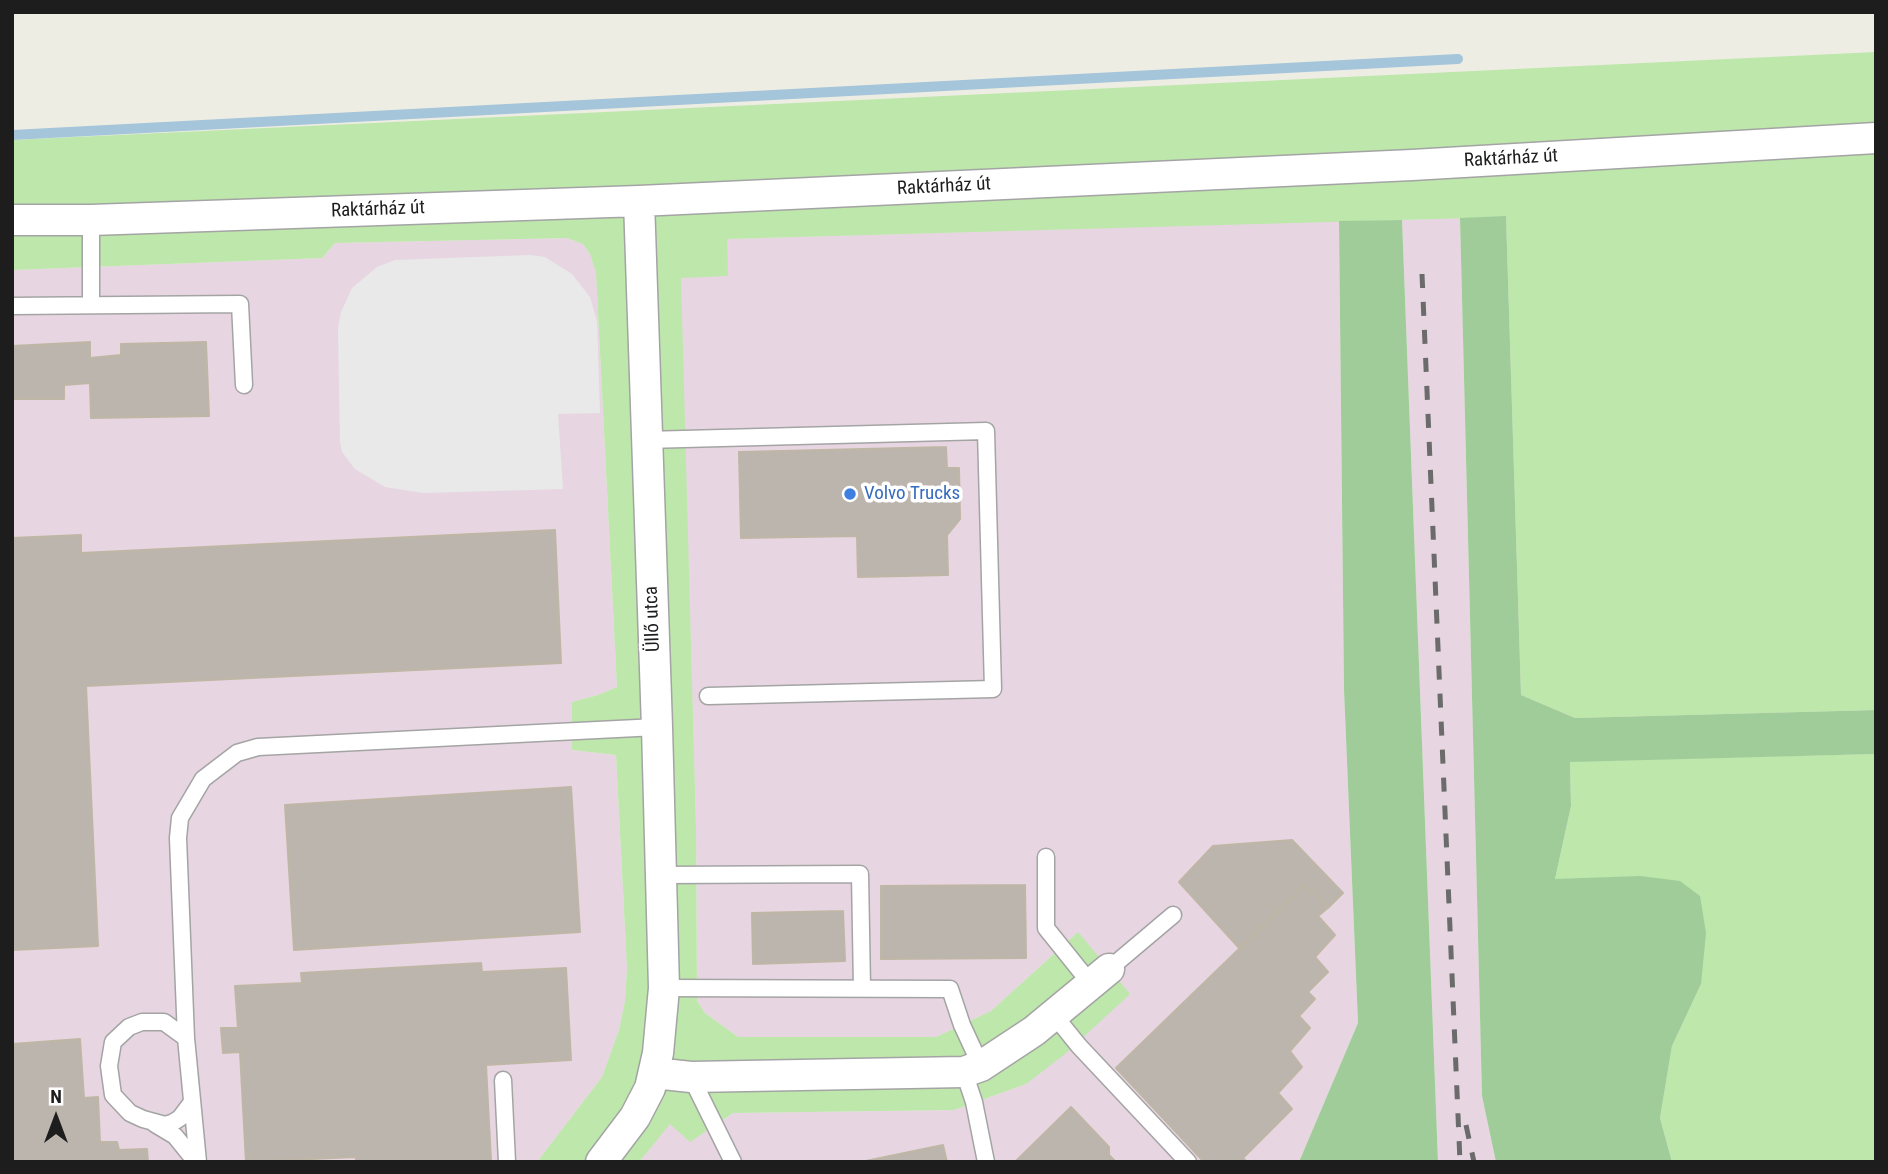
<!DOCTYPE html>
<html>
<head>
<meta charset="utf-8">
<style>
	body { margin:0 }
	#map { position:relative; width:1888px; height:1174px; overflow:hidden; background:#eeede3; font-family:"Roboto Condensed",sans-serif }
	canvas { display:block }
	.frame { position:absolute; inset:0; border:14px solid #1d1d1d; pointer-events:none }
	.north { position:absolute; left:21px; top:1083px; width:70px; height:70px; -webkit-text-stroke:5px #fff; paint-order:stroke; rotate:0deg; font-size:19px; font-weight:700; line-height:28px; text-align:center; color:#1d1d1d }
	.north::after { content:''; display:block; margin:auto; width:24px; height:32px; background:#1d1d1d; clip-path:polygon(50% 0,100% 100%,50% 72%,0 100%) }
</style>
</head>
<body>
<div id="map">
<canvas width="1888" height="1174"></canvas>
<div class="frame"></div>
<div class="north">N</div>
</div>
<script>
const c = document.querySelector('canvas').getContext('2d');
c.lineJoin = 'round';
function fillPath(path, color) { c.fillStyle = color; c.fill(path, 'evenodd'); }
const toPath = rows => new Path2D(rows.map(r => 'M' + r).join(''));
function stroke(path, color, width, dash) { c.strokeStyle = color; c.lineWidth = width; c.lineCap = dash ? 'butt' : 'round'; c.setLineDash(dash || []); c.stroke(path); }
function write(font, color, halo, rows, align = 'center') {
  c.font = font + ' "Roboto Condensed",sans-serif'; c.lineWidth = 7; c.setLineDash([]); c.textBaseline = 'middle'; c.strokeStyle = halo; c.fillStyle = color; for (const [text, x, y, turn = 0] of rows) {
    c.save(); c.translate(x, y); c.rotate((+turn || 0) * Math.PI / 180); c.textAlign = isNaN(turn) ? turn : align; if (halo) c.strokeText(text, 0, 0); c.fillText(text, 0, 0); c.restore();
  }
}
fillPath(toPath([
	[1460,218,1482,1096,1496,1162,1438,1162,1402,220],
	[1339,221,1344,690,1358,1023,1299,1162,639,1162,670,1123,691,1141,733,1113,954,1110,1026,1084,1078,932,991,1011,936,1037,738,1037,705,1013,697,1001,696,827,680,278,727,239],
	[567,238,583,244,590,254,596,273,617,687,598,695,572,702,572,750,616,755,627,968,625,1001,619,1030,602,1077,537,1162,12,1162,12,270,322,258,335,243]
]), '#e7d6e1');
fillPath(toPath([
	[1876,52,1876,710,1575,718,1521,695,1506,217,727,239,728,276,681,278,696,827,697,1001,705,1013,738,1037,936,1037,991,1011,1078,932,1130,994,1065,1054,1026,1084,954,1110,733,1113,690,1142,670,1124,639,1162,537,1162,602,1077,619,1030,625,1001,627,968,616,755,572,750,572,702,598,695,617,687,596,273,590,254,583,244,567,238,335,243,322,258,12,270,12,140],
	[1876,754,1876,1162,1672,1162,1660,1118,1672,1046,1701,984,1555,879,1571,806,1570,761]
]), '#bde7ab');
fillPath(toPath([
	[1506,216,1521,695,1575,718,1876,710,1876,754,1570,762,1571,806,1555,879,1640,876,1680,881,1700,896,1706,933,1701,984,1672,1046,1660,1118,1672,1162,1496,1162,1482,1096,1460,218],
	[1402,220,1438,1162,1299,1162,1358,1023,1344,690,1339,221]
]), '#9fcc99');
fillPath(toPath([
	[530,255,545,257,572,274,590,297,597,321,600,413,558,414,563,489,423,493,385,487,355,469,342,452,340,442,338,328,341,312,352,288,377,267,395,260]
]), '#e9e9e9');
stroke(toPath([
	[12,135,1458,59]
]), '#a5c5db', 10);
const building = toPath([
	[90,342,90,358,121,355,121,344,206,342,209,416,91,418,90,383,64,385,64,399,12,399,12,346,90,342],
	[946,447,947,468,959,468,960,519,947,535,948,575,858,577,857,536,741,538,739,452,946,447],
	[555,530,561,663,86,686,98,946,12,950,12,538,81,535,81,553,555,530],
	[571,787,580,932,294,950,285,805,571,787],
	[1292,840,1343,893,1329,907,1305,885,1240,949,1179,882,1213,846,1292,840],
	[1025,885,1026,958,881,959,881,886,1025,885],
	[1305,885,1329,907,1318,916,1335,935,1315,957,1328,972,1308,992,1315,999,1299,1016,1310,1028,1290,1051,1302,1067,1278,1093,1292,1109,1243,1158,1247,1162,1204,1162,1116,1068,1305,885],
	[843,911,845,961,753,964,752,913,843,911],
	[481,963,482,972,566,968,571,1060,486,1065,491,1161,356,1162,356,1157,246,1162,240,1052,223,1053,221,1028,238,1028,235,986,302,983,301,973,481,963],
	[80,1039,84,1098,98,1097,100,1142,117,1142,119,1150,147,1149,148,1162,12,1162,12,1044,80,1039],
	[1071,1107,1109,1147,1109,1155,1116,1162,1015,1162,1071,1107],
	[943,1145,947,1162,861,1162,943,1145]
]);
fillPath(building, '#bbb5ad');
stroke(building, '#bfb6a6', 2);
const lane = toPath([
	[91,305,91,220],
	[12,306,240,304,244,385],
	[646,440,986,431,993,689,708,696],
	[1046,857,1046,928,1091,984],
	[662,875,860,874,862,988],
	[1109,969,1173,915],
	[664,988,950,989,962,1025,981,1066],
	[1054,1015,1079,1046,1188,1162],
	[186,1038,164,1022,142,1022,129,1027,113,1042,109,1066,113,1095,130,1113,143,1119,165,1125,172,1123,180,1118,192,1102],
	[964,1072,974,1102,986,1162],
	[691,1077,733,1162],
	[503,1080,507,1162],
	[155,1124,175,1136,196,1162],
	[198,1162,186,1038,178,838,180,818,203,779,237,753,258,747,657,727]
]);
const street = toPath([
	[12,220,91,220,639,201,1412,165,1876,138],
	[654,1073,691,1077,964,1072,981,1066,1034,1031,1109,969],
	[601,1162,635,1117,650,1088,658,1053,664,988,657,727,639,201]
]);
stroke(lane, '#a4a4a4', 19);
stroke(street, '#a4a4a4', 33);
stroke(lane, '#fff', 16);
stroke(street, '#fff', 30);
stroke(toPath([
	[1422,274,1460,1162],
	[1466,1125,1474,1162]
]), '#6b6b6b', 5, [14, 14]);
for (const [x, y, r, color] of [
	[850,494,7,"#3f7fe0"]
]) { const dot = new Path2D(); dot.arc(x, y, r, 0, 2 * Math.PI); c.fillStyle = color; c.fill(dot); stroke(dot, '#fff', 2.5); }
write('19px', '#1d1d1d', '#fff', [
	["Raktárház út",1511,159,-3],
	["Raktárház út",944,187,-3],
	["Raktárház út",378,210,-2],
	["Üllő utca",653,619,-92]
]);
write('19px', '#366cbe', '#fff', [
	["Volvo Trucks",864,494]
], 'left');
</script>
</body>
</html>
